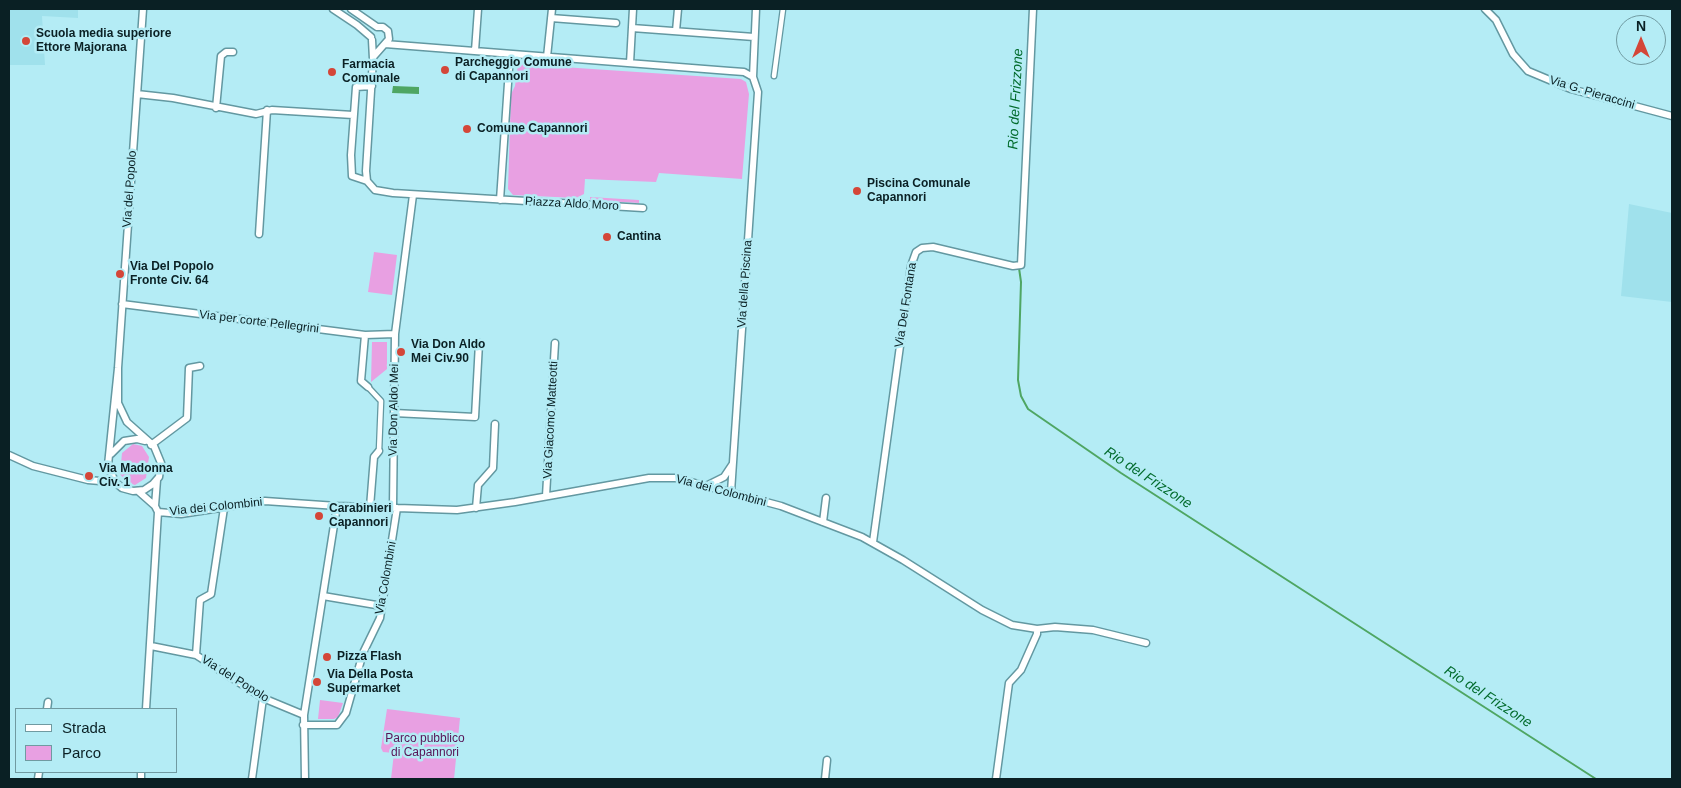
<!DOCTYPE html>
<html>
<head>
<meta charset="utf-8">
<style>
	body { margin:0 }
	#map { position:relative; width:1681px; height:788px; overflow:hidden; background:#b4ecf5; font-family:Helvetica,sans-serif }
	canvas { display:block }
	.frame { position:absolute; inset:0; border:10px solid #0a2024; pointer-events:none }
	.legend { position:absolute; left:15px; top:708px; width:162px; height:65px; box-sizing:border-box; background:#b4ecf5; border:1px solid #709aa1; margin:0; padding:6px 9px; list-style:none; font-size:15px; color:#0a2024 }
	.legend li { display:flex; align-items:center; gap:10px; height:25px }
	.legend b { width:25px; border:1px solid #709aa1 }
	.north { position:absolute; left:1616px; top:15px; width:50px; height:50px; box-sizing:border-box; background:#b4ecf5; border:1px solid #709aa1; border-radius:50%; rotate:0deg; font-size:14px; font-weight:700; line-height:20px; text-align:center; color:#0a2024 }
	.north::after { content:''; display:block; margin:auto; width:18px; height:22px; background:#d44638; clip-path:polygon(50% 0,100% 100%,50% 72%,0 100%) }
</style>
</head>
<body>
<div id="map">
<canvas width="1681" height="788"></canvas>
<div class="frame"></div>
<ul class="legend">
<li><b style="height:6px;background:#fff"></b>Strada</li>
<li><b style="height:14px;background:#e8a0e2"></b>Parco</li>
</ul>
<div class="north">N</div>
</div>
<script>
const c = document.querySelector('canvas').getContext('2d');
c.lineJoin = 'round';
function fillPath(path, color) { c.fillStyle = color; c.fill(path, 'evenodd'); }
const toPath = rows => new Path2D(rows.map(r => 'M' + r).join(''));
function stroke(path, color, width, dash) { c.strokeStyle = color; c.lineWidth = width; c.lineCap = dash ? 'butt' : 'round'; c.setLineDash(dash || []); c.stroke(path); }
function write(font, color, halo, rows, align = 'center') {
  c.font = font + ' Helvetica,sans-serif'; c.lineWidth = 5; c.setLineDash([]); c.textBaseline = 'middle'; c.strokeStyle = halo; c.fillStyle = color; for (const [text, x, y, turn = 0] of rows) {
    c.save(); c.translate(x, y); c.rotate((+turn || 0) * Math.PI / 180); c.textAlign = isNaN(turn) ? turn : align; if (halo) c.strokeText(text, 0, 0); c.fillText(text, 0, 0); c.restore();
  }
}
fillPath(toPath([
	[9,9,78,9,78,18,42,16,45,65,9,65],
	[1629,204,1672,213,1672,302,1621,296]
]), '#a0e1ec');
fillPath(toPath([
	[518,64,741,79,746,82,749,94,742,179,659,173,656,182,585,179,584,194,576,198,513,195,508,189,511,94,515,86],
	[590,197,639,200,639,203,590,200],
	[374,252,397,255,392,295,368,292],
	[372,342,387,342,387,369,371,382],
	[133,444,142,446,149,457,146,478,135,485,126,482,120,474,122,453],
	[320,700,343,703,338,717,334,719,318,719],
	[387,709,460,718,454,779,391,779,394,753,383,752,381,748]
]), '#e8a0e2');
fillPath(toPath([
	[393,86,419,87,419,94,392,93]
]), '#4fa663');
stroke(toPath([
	[1018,261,1021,203],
	[1019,268,1021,282,1018,380,1021,396,1028,409,1121,473,1596,779]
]), '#4fa663', 2);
const pedestrian = toPath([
	[774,76,783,9],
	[368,387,381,401,379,451]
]);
const minor = toPath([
	[333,9,357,25,371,37],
	[351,9,377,27,383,27,388,31,389,39,374,56],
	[1485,9,1496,20,1513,54,1528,71,1571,89,1672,116],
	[551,18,616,23],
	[632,28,754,37],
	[676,31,678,9],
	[372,40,373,59,366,171,367,181,375,190,393,193,643,208],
	[385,44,730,71,744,72,753,77],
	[475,51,478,9],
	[547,57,552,9],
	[630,63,633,9],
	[137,94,173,98,256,114,272,110,353,115],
	[216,108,221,56,226,52,233,52],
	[367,181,352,176,351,155,356,87,372,86],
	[500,200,510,54],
	[259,234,267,110],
	[122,304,365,335,395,334],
	[365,335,361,381,368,387],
	[118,368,118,403,127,422,154,446,161,463,159,477,153,484,144,490,133,491,122,488,115,482,108,465,118,368,143,9],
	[394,413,475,417,479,343],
	[151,445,187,418,189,368,200,366],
	[111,454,124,441,137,439,145,441],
	[9,455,33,466,88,480,100,481,112,478],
	[708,485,724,477,732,465],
	[138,491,155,506,158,512,146,709],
	[731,492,758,92,753,77,756,9],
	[546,496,555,343],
	[155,506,157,480],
	[370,507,374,457,379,451],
	[393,507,395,334,413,195],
	[476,508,478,485,493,468,495,424],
	[158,512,181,514,265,501,337,506,457,510,515,502,649,478,676,478,781,506,862,537,903,560,982,610,1012,625,1037,629,1055,627,1093,630,1146,643],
	[823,522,826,498],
	[873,542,911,266,916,252,922,248,933,247,1013,266,1021,265,1033,9],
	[323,596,382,606],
	[151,646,196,655,263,698,304,715],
	[196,655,200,600,211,594,224,508],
	[47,709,48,702],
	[303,725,337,725,346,713,363,653,380,618,397,508],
	[38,779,39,772],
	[141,779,141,772],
	[252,779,263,698],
	[305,779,304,715,337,506],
	[825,779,827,760],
	[996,779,1009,683,1021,670,1037,634,1037,629]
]);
stroke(pedestrian, '#6398a1', 7);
stroke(minor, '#6398a1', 9);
stroke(pedestrian, '#fff', 4.5);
stroke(minor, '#fff', 6);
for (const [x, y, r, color] of [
	[26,41,5,"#d44638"],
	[445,70,5,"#d44638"],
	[332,72,5,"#d44638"],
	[467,129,5,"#d44638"],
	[857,191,5,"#d44638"],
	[607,237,5,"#d44638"],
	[120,274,5,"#d44638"],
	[401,352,5,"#d44638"],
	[89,476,5,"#d44638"],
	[319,516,5,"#d44638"],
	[327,657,5,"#d44638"],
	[317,682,5,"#d44638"]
]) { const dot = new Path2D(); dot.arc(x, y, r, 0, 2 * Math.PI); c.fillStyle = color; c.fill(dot); stroke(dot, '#b4ecf5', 2); }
write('bold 12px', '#0a2024', '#b4ecf5', [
	["Scuola media superiore",36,34],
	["Ettore Majorana",36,48],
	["Parcheggio Comune",455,63],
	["di Capannori",455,77],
	["Farmacia",342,65],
	["Comunale",342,79],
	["Comune Capannori",477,129],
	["Piscina Comunale",867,184],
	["Capannori",867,198],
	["Cantina",617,237],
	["Via Del Popolo",130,267],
	["Fronte Civ. 64",130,281],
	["Via Don Aldo",411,345],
	["Mei Civ.90",411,359],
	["Via Madonna",99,469],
	["Civ. 1",99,483],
	["Carabinieri",329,509],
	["Capannori",329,523],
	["Pizza Flash",337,657],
	["Via Della Posta",327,675],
	["Supermarket",327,689]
], 'left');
write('12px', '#0a2024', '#b4ecf5', [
	["Via G. Pieraccini",1592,93,17],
	["Via del Popolo",130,189,-86],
	["Piazza Aldo Moro",572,204,3],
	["Via della Piscina",745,284,-86],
	["Via Del Fontana",906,305,-81],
	["Via per corte Pellegrini",259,322,7],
	["Via Don Aldo Mei",394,410,-89],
	["Via Giacomo Matteotti",551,420,-87],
	["Via dei Colombini",721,491,15],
	["Via dei Colombini",216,507,-6],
	["Via Colombini",386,578,-80],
	["Via del Popolo",235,679,32]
]);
write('12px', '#581456', '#b4ecf5', [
	["Parco pubblico",425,739],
	["di Capannori",425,753]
]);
write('italic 14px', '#026b2c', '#b4ecf5', [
	["Rio del Frizzone",1016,99,-87],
	["Rio del Frizzone",1148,478,33],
	["Rio del Frizzone",1488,697,33]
]);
</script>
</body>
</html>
